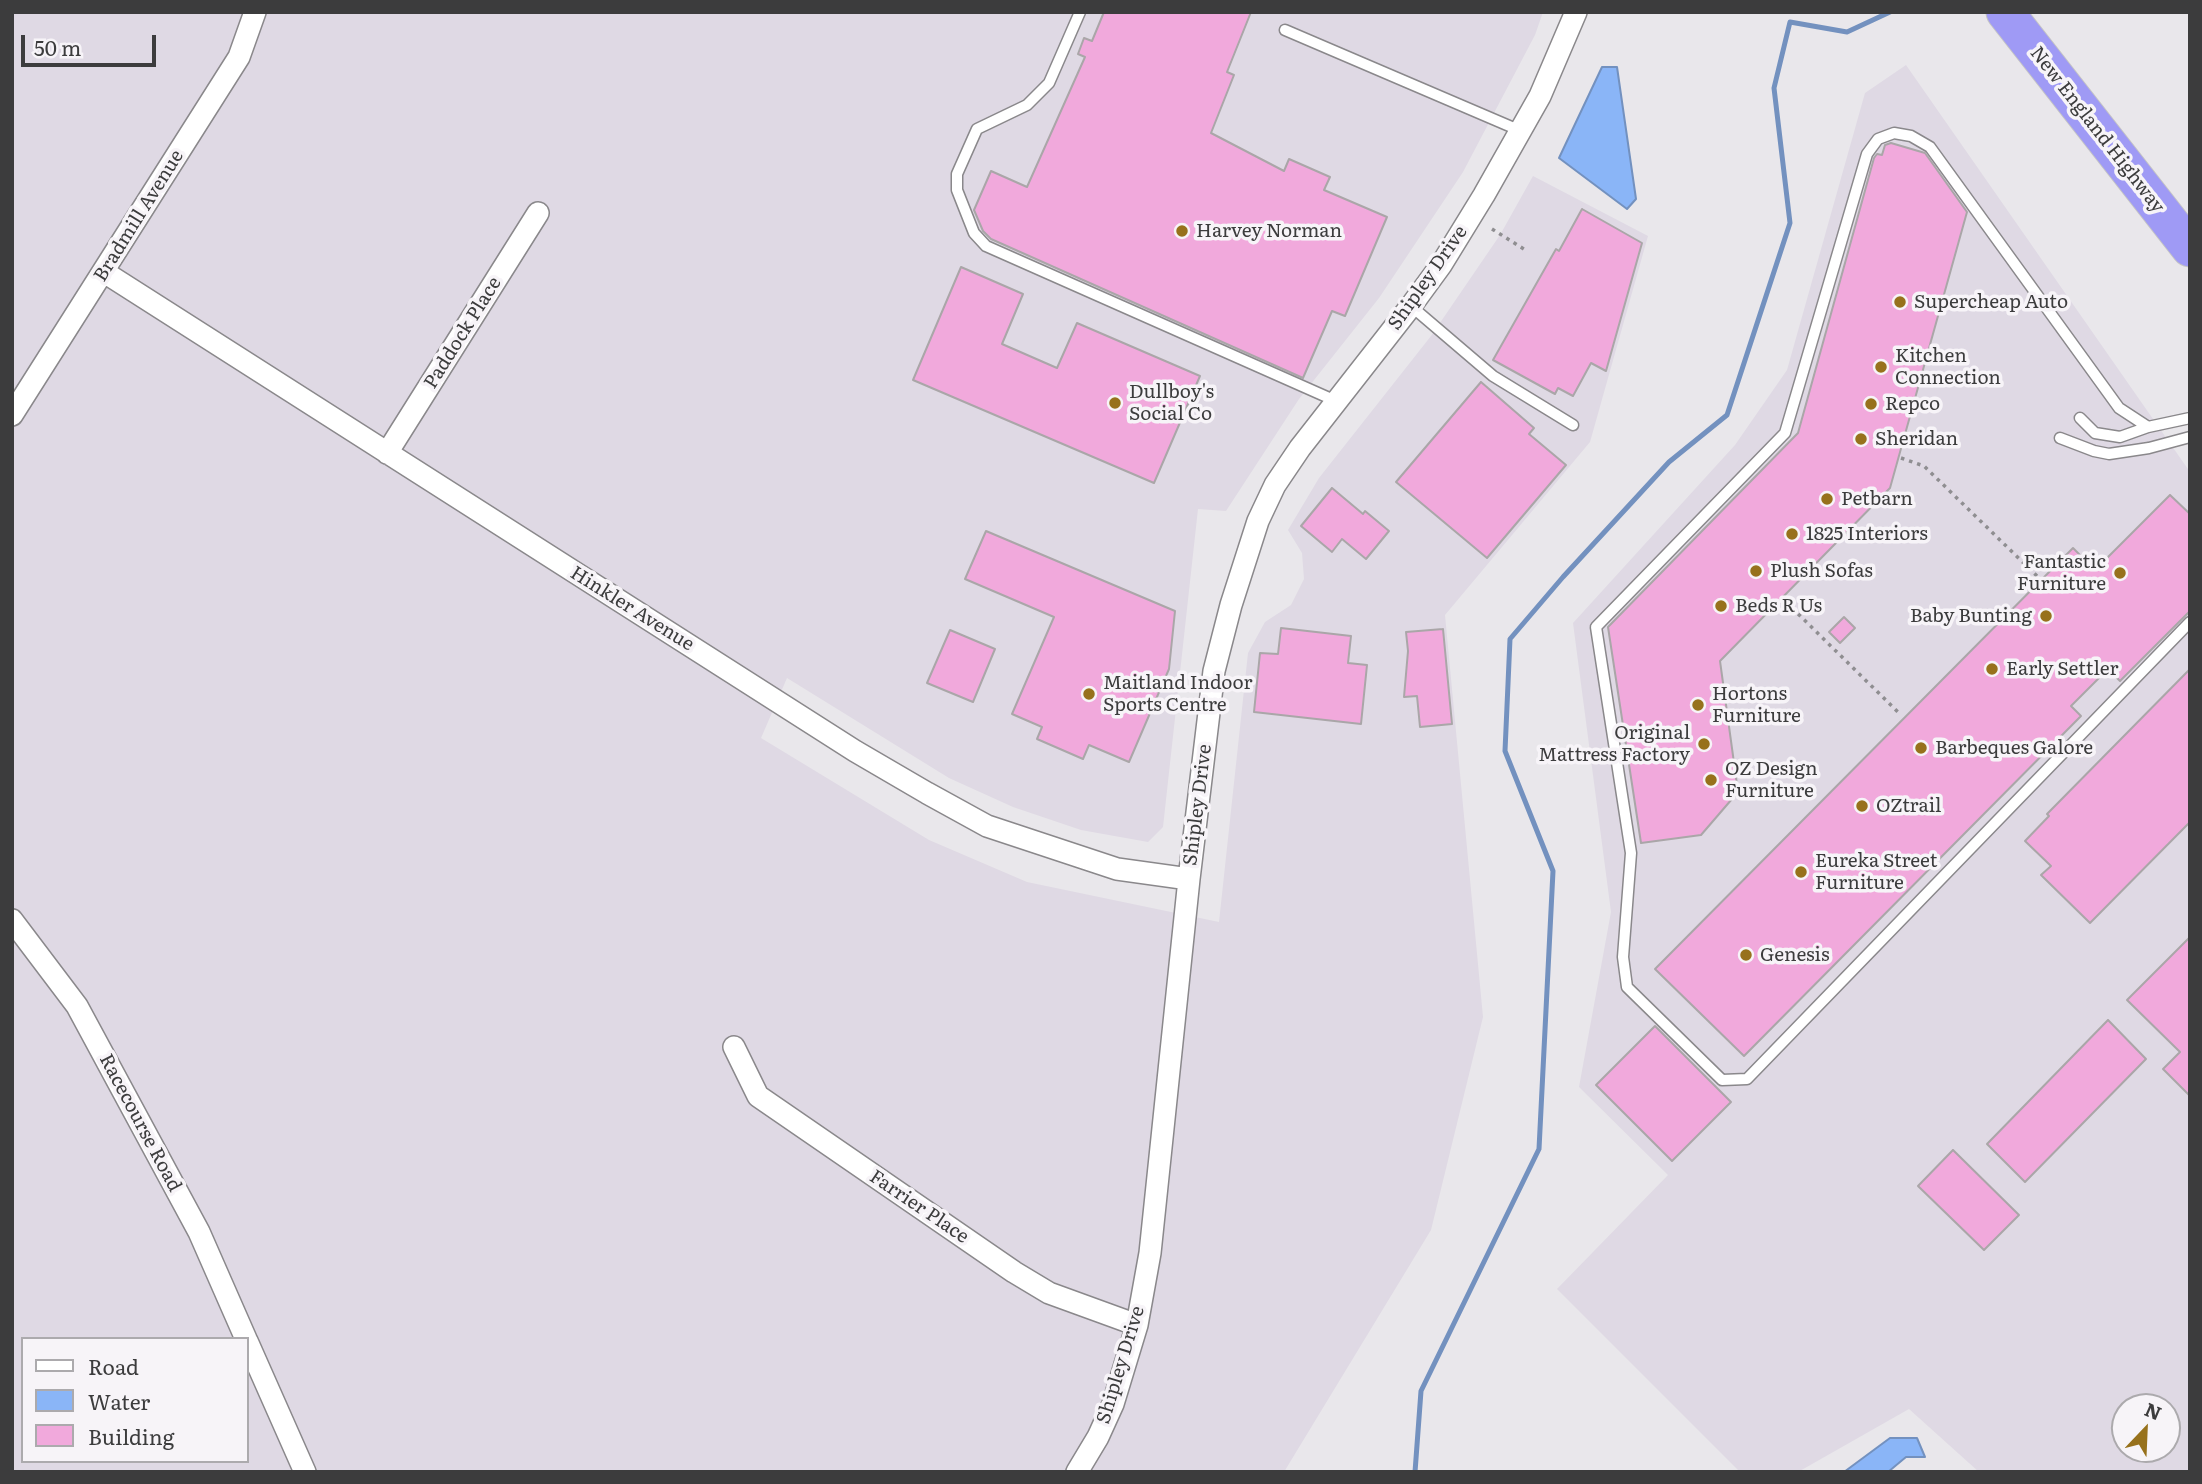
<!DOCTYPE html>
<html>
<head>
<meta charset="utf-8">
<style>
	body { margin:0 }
	#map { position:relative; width:2202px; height:1484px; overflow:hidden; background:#e9e7eb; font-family:Literata,serif }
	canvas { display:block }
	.frame { position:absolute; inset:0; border:14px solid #3c3c3d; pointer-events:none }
	.legend { position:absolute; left:21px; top:1337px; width:228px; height:126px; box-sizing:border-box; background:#f7f4f8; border:2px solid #acaaad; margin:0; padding:9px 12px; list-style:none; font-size:21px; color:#3c3c3d }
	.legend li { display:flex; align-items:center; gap:14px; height:35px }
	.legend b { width:35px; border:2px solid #acaaad }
	.north { position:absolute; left:2111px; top:1393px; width:70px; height:70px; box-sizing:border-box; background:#f7f4f8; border:2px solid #acaaad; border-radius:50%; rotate:23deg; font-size:19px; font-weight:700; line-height:28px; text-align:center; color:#3c3c3d }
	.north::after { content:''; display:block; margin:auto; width:24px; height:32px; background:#97711c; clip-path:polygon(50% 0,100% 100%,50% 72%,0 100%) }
	.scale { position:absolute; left:21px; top:35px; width:135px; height:32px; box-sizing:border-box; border:4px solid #3c3c3d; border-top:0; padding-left:9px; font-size:21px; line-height:24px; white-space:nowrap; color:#3c3c3d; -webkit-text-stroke:5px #f7f4f8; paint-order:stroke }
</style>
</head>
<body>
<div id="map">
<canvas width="2202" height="1484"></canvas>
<div class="frame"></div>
<ul class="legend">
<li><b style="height:9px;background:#fff"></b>Road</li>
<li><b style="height:19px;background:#8ab5f7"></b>Water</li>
<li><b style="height:19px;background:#f1a9dc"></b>Building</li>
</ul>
<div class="north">N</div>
<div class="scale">50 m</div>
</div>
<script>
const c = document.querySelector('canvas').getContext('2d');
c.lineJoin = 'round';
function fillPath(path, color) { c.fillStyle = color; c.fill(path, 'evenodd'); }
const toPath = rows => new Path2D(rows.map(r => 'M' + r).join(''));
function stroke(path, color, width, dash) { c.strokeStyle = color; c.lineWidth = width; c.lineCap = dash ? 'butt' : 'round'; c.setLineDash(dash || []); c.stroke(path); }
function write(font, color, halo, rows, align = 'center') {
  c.font = font + ' Literata,serif'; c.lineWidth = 7; c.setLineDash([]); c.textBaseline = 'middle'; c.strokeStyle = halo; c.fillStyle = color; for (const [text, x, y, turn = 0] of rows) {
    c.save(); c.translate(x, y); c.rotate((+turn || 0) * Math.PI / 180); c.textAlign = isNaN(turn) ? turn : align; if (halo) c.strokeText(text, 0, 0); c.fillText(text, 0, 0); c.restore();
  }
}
fillPath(toPath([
	[12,12,1543,12,1535,35,1463,172,1379,298,1299,399,1226,511,1198,509,1163,827,1148,842,1081,830,1013,807,949,778,787,678,761,738,929,840,1027,882,1219,922,1248,653,1265,622,1291,605,1304,579,1302,553,1288,530,1319,478,1431,336,1500,235,1533,176,1648,236,1590,442,1445,615,1483,1017,1431,1230,1284,1472,12,1472],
	[23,1339,247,1339,247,1461,23,1461],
	[1906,65,2190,472,2190,1472,1979,1472,1909,1409,1798,1472,1740,1472,1557,1289,1668,1175,1579,1087,1611,912,1573,623,1735,445,1787,370,1865,93],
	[2125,1407,2167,1407,2167,1449,2125,1449]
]), '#dfd9e4');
const water = toPath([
	[1602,67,1617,67,1636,199,1627,209,1559,158,1602,67],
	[1890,1438,1917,1438,1925,1457,1906,1457,1888,1472,1844,1472,1890,1438]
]);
fillPath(water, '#8ab5f7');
stroke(water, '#7391bf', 2);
stroke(toPath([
	[1415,1472,1421,1391,1539,1149,1553,871,1505,751,1510,639,1563,577,1669,462,1727,415,1790,223,1774,88,1790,22,1847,32,1890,12]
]), '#7391bf', 5);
const building = toPath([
	[1104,12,1251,12,1227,72,1234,75,1211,133,1284,171,1289,159,1330,177,1324,190,1387,217,1345,316,1332,311,1303,378,991,239,983,231,974,210,991,171,1027,187,1085,57,1078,54,1084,38,1092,41,1104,12],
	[1891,143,1925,153,1967,212,1890,488,1720,661,1738,792,1701,835,1641,843,1608,627,1798,433,1874,158,1877,154,1882,155,1885,145,1891,143],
	[1582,209,1642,243,1606,371,1591,363,1573,396,1558,388,1555,394,1493,360,1556,249,1559,251,1582,209],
	[961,267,1023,294,1002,344,1057,368,1077,323,1200,376,1154,483,913,380,961,267],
	[1481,382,1534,428,1529,434,1566,465,1487,558,1396,482,1481,382],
	[1332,488,1363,514,1365,511,1389,531,1366,559,1342,539,1332,552,1301,526,1332,488],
	[2170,495,2190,514,2190,611,2120,681,2108,669,2071,706,2081,716,1744,1056,1655,969,2073,548,2095,570,2170,495],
	[986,531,1175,611,1169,669,1129,762,1089,745,1083,759,1037,739,1042,727,1012,714,1054,617,965,579,986,531],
	[1844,617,1855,628,1840,643,1829,632,1844,617],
	[1281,628,1351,636,1348,663,1367,665,1361,724,1254,712,1260,653,1278,654,1281,628],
	[1443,629,1452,724,1420,727,1417,696,1404,697,1408,651,1406,632,1443,629],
	[950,630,995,649,973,702,927,683,950,630],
	[2190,669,2190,822,2090,923,2041,875,2051,866,2025,841,2049,816,2047,814,2190,669],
	[2190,937,2190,1096,2163,1069,2180,1052,2127,1000,2190,937],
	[2108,1020,2146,1059,2025,1182,1987,1144,2108,1020],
	[1655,1026,1731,1102,1672,1161,1596,1085,1655,1026],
	[1953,1150,2019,1215,1984,1250,1918,1186,1953,1150]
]);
fillPath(building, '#f1a9dc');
stroke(building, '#aaa6a8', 2);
const lane = toPath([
	[1080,12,1049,83,1027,105,977,129,957,174,957,190,974,233,986,246,1336,401],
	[1285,30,1521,131],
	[1411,306,1493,376,1573,425],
	[2080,418,2095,433,2120,437,2148,427,2190,418],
	[2148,427,2119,408,1930,147,1911,136,1894,133,1878,139,1867,154,1785,433,1596,627,1631,853,1623,957,1627,987,1722,1080,1747,1079,2190,622],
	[2060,438,2094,451,2109,454,2149,448,2190,437]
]);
const street = toPath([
	[104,272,855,751,927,793,987,826,1117,869,1189,879],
	[12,415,239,57,255,12],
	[387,453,538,213],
	[12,920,77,1006,199,1232,246,1339],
	[734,1047,758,1096,1014,1272,1049,1293,1137,1325],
	[247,1341,305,1472],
	[1077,1472,1098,1437,1113,1404,1137,1325,1150,1253,1189,879,1214,671,1231,605,1258,521,1275,485,1300,448,1411,306,1441,265,1484,195,1540,96,1576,12]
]);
const highway = toPath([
	[2005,12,2190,248]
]);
stroke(lane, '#8a888b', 13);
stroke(street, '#8a888b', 24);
stroke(highway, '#c4c4c5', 39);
stroke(toPath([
	[1492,229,1527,251],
	[1901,458,1924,466,2038,577],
	[1786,602,1901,715]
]), '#8f8e91', 3.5, [3.5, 5]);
stroke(lane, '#fff', 10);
stroke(street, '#fff', 21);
stroke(highway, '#9f9af5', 37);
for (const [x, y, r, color] of [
	[1182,231,7,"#97711c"],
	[1900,302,7,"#97711c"],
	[1881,367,7,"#97711c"],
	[1115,403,7,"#97711c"],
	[1871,404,7,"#97711c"],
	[1861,439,7,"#97711c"],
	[1827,499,7,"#97711c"],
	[1792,534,7,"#97711c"],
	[1756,571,7,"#97711c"],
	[2120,573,7,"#97711c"],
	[1721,606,7,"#97711c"],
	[2046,616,7,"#97711c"],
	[1992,669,7,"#97711c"],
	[1089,694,7,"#97711c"],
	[1698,705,7,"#97711c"],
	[1704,744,7,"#97711c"],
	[1921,748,7,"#97711c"],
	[1711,780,7,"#97711c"],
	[1862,806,7,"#97711c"],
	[1801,872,7,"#97711c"],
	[1746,955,7,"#97711c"]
]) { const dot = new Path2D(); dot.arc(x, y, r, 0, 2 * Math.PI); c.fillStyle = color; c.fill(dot); stroke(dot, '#f7f4f8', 2.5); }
write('19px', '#3c3c3d', '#f7f4f8', [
	["New England Highway",2097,130,52],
	["Bradmill Avenue",139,216,-58],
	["Shipley Drive",1428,278,-55],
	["Paddock Place",463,333,-58],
	["Hinkler Avenue",632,609,32],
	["Shipley Drive",1198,805,-83],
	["Racecourse Road",140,1123,62],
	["Farrier Place",919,1207,34],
	["Shipley Drive",1121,1365,-73]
]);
write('19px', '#3c3c3d', '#f7f4f8', [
	["Harvey Norman",1196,231],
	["Supercheap Auto",1914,302],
	["Kitchen",1895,356],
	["Connection",1895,378],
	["Dullboy's",1129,392],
	["Social Co",1129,414],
	["Repco",1885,404],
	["Sheridan",1875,439],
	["Petbarn",1841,499],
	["1825 Interiors",1806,534],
	["Fantastic",2106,562,"right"],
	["Furniture",2106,584,"right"],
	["Plush Sofas",1770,571],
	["Beds R Us",1735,606],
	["Baby Bunting",2032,616,"right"],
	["Early Settler",2006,669],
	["Maitland Indoor",1103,683],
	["Sports Centre",1103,705],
	["Hortons",1712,694],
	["Furniture",1712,716],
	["Original",1690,733,"right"],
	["Mattress Factory",1690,755,"right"],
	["Barbeques Galore",1935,748],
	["OZ Design",1725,769],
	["Furniture",1725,791],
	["OZtrail",1876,806],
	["Eureka Street",1815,861],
	["Furniture",1815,883],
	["Genesis",1760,955]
], 'left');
</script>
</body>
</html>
